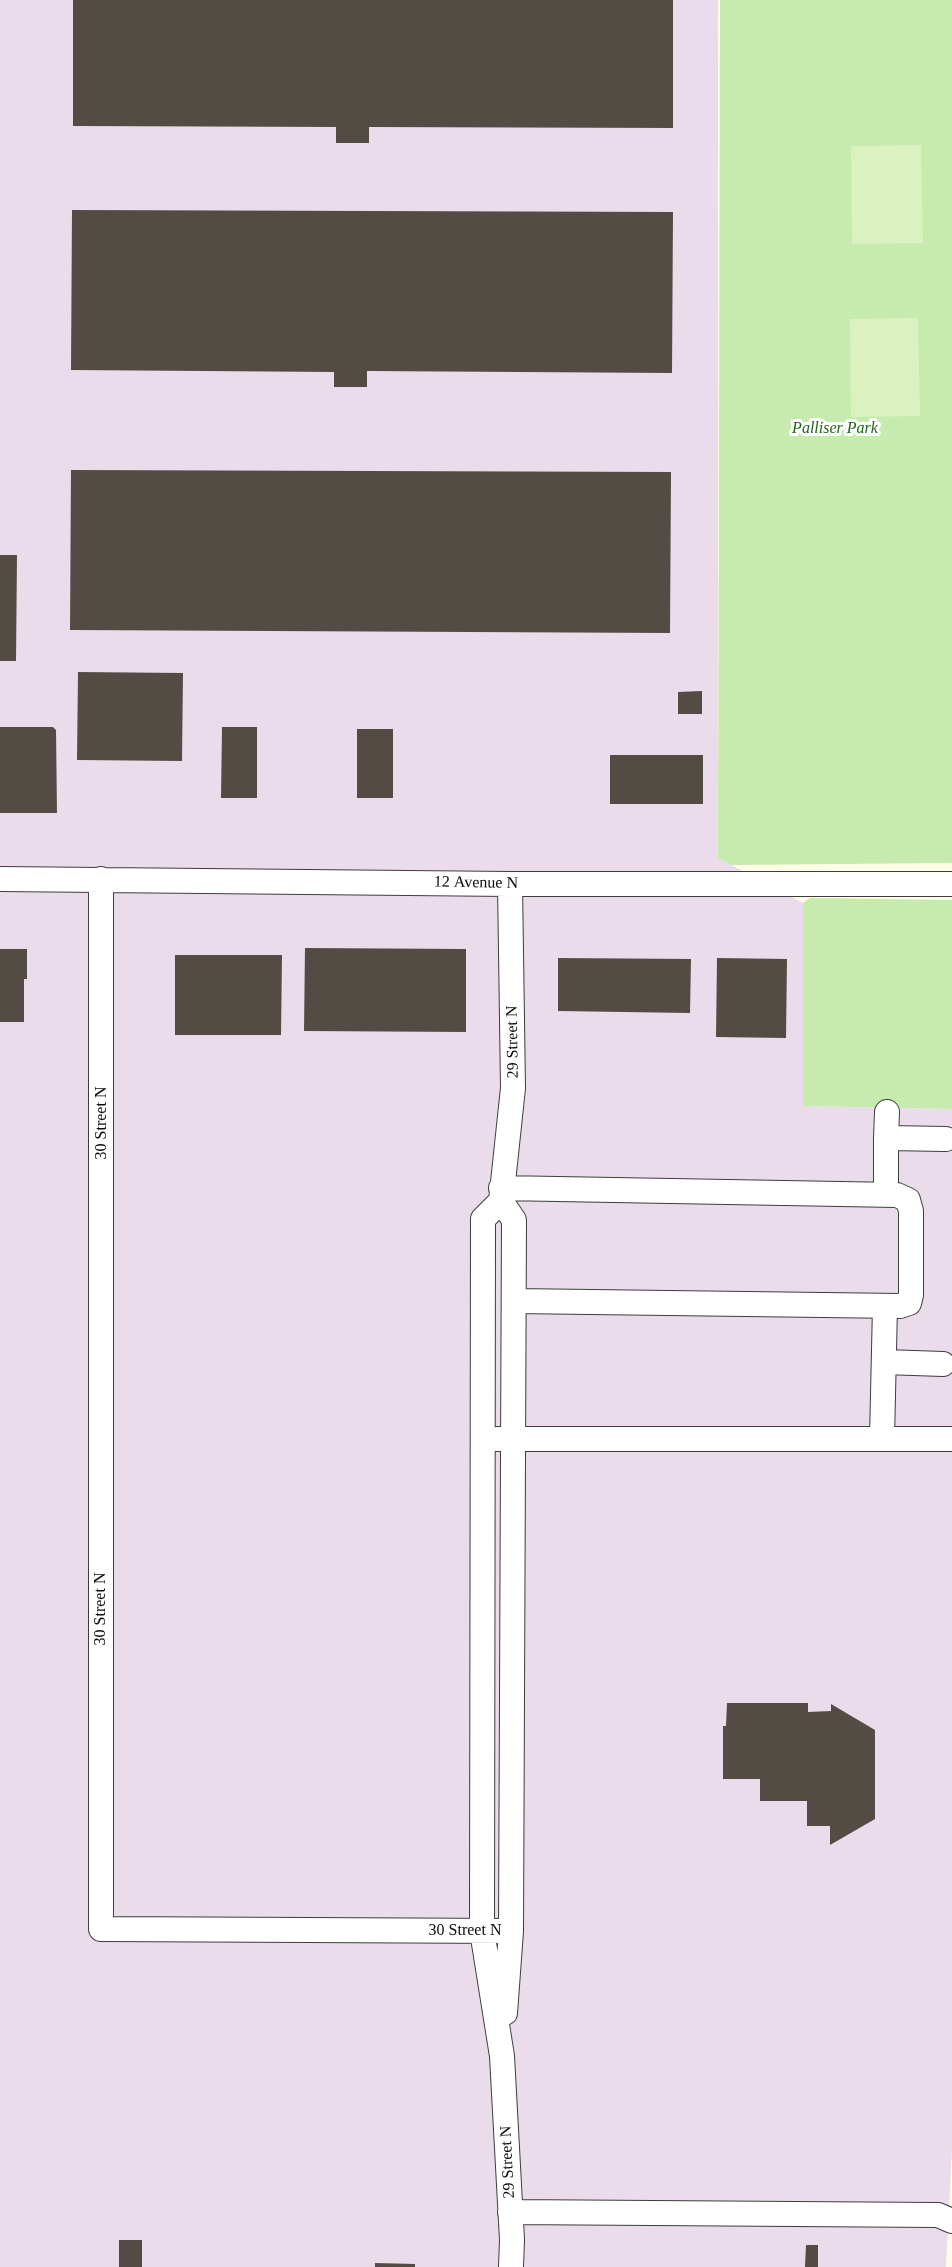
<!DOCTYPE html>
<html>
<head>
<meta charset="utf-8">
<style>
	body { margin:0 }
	canvas { display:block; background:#fffde6 }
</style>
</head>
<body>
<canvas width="952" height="2267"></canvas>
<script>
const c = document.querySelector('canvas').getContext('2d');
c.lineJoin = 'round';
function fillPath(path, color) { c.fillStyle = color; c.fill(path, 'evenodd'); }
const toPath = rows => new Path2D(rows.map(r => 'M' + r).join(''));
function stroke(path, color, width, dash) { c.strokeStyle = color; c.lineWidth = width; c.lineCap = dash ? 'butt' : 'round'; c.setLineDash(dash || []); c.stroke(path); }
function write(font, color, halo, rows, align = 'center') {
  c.font = font + ' Georgia,serif'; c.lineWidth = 6; c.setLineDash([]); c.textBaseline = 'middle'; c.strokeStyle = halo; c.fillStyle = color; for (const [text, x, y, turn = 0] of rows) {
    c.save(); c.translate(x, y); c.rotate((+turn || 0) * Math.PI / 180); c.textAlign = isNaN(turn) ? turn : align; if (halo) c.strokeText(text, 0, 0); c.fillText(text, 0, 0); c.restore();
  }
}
fillPath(toPath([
	[0,0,718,0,718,858,803,903,803,1106,952,1109,952,2149,946,2267,0,2267]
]), '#eadcea');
fillPath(toPath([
	[720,0,952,0,952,863,731,865,718,858],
	[810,898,952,900,952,1109,803,1106,803,903]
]), '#c7ebae');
fillPath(toPath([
	[921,145,923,243,852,244,851,146],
	[918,318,920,416,851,417,850,319]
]), '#dbf2c0');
fillPath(toPath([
	[73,0,673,0,673,128,369,127,369,143,336,143,336,127,73,126],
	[72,210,673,212,672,373,367,371,367,387,334,387,334,372,71,370],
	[71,470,671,472,670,633,70,630],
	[0,555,17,555,16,661,0,661],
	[78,672,183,673,182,761,77,760],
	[702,691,702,714,678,714,678,692],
	[0,727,53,727,56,730,57,813,0,813],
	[222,727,257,727,257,798,221,798],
	[357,729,393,729,393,798,357,798],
	[610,755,703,755,703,804,610,804],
	[305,948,466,949,466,1032,304,1031],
	[0,949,27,949,27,979,24,979,24,1022,0,1022],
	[175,955,282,955,281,1035,175,1035],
	[558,958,691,959,690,1013,558,1011],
	[717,958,787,959,786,1038,716,1037],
	[727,1703,808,1703,808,1712,831,1711,831,1704,875,1730,875,1819,830,1845,830,1826,807,1826,807,1801,760,1801,760,1779,723,1779,723,1726,726,1726],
	[119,2240,142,2240,142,2267,119,2267],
	[806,2245,818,2245,818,2267,805,2267],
	[375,2263,415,2264,415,2267,375,2267]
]), '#534c45');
const minor = toPath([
	[0,879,510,884,952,884],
	[101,879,101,1929,511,1931],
	[886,1138,887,1112],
	[501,1188,897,1195,908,1200,911,1211,911,1295,909,1303,900,1306,514,1301],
	[886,1195,886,1138,946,1139],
	[501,1201,483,1219,482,1931,502,2056,512,2240,511,2267],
	[501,1201,514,1220,511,1931,505,2013],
	[501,1201,513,1088,510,884],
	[884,1362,943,1364],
	[497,1439,952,1439],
	[882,1439,885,1306],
	[510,2212,938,2215,952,2221]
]);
stroke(minor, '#3d3d3d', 26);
stroke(minor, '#fff', 24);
write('italic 16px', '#1f6417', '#fff', [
	["Palliser Park",835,429]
]);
write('16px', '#0a0a0a', '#fff', [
	["12 Avenue N",476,883,1],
	["29 Street N",513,1042,-91],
	["30 Street N",102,1123,-90],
	["30 Street N",101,1609,-90],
	["30 Street N",465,1931],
	["29 Street N",508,2162,-93]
]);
</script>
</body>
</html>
